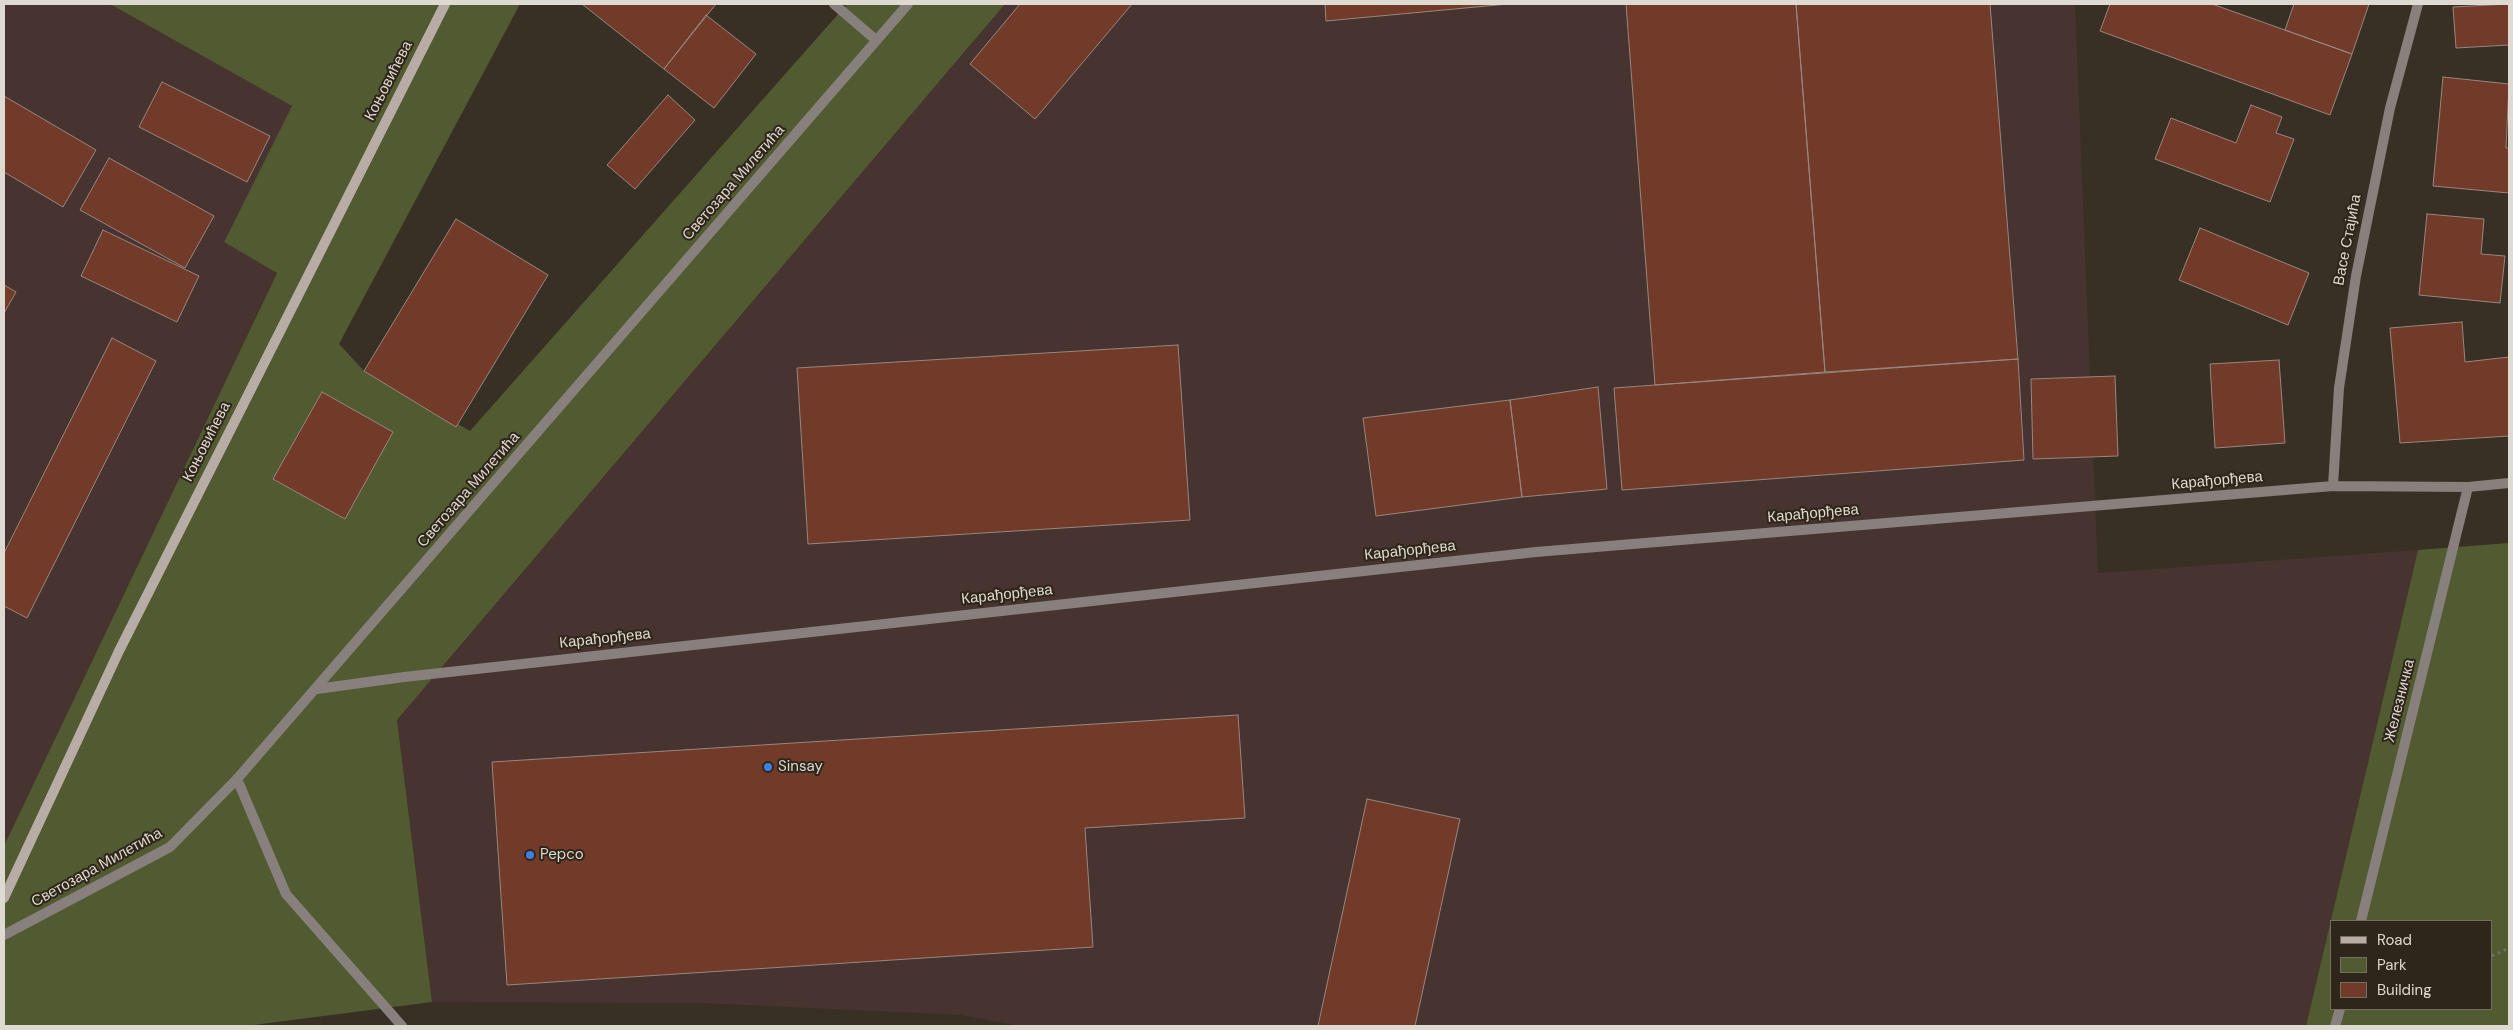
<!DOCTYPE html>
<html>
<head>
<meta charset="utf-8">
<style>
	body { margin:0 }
	#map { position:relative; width:2513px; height:1030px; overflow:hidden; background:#383024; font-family:"DM Sans",sans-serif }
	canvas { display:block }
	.frame { position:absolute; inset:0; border:5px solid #ded9d1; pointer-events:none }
	.legend { position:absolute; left:2330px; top:920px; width:162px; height:90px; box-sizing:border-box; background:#2e261a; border:1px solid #746e63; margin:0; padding:6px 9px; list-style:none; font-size:15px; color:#ded9d1 }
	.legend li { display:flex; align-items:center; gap:10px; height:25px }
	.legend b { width:25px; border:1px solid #746e63 }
</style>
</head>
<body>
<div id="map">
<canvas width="2513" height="1030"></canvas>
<div class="frame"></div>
<ul class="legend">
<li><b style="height:6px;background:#b8aca6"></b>Road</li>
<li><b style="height:14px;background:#525a31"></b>Park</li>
<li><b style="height:14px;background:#723a29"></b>Building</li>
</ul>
</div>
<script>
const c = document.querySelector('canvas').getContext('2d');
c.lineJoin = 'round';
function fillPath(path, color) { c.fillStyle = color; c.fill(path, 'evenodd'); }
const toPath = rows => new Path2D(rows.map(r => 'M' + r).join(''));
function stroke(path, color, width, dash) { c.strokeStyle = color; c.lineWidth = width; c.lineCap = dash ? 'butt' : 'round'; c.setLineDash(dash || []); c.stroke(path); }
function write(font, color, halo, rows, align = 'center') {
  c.font = font + ' "DM Sans",sans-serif'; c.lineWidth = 4; c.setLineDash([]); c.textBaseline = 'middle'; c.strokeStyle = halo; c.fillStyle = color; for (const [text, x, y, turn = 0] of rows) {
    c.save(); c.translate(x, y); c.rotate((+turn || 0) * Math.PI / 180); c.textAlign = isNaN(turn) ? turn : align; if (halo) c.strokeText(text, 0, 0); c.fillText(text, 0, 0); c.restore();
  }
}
fillPath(toPath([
	[4,4,110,4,293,106,224,242,277,272,4,846],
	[1005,4,2075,4,2098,573,2418,550,2306,1026,1019,1026,961,1015,701,1003,432,1002,397,720]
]), '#473330');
fillPath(toPath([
	[110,4,520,4,339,344,364,371,470,431,847,4,1005,4,397,720,432,1002,246,1026,4,1026,4,846,277,273,224,242,292,106],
	[2509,543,2509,1026,2306,1026,2418,550],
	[2332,921,2492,921,2492,1009,2332,1009]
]), '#525a31');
const building = toPath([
	[582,4,716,4,664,69,582,4],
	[1020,4,1132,4,1035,119,970,64,1020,4],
	[1325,4,1508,4,1326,21,1325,4],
	[1626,4,1796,4,1825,372,1655,385,1626,4],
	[1796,4,1990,4,2018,359,1825,372,1796,4],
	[2110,4,2212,4,2352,54,2330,115,2100,31,2110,4],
	[2294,4,2369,4,2352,54,2285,30,2294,4],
	[2509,4,2509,45,2456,48,2453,7,2509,4],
	[706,15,756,54,714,108,664,69,706,15],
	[2443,77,2509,84,2506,148,2509,148,2509,193,2433,186,2443,77],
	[162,82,270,136,247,182,139,127,162,82],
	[668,95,695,120,635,189,607,165,668,95],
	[4,96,96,150,63,207,4,172,4,96],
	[2251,105,2282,117,2276,133,2294,139,2270,202,2155,159,2171,118,2236,143,2251,105],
	[109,158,214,216,185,268,80,210,109,158],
	[2427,214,2484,219,2481,254,2505,256,2500,303,2419,295,2427,214],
	[456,219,548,275,456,427,364,371,456,219],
	[2200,228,2309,273,2288,325,2179,280,2200,228],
	[103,230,199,276,177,322,81,276,103,230],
	[4,285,16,292,4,313,4,285],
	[2462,322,2465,362,2509,357,2509,436,2400,443,2390,328,2462,322],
	[112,338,156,361,27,618,4,606,4,553,112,338],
	[1178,345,1190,520,808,544,797,368,1178,345],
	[2018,359,2024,460,1622,490,1614,388,2018,359],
	[2279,360,2285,443,2215,448,2210,364,2279,360],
	[2115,376,2118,456,2033,459,2031,379,2115,376],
	[1598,387,1607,489,1522,497,1510,400,1598,387],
	[322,392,393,432,345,519,273,479,322,392],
	[1510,400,1522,497,1376,516,1363,418,1510,400],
	[1238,715,1245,818,1085,828,1093,947,507,985,492,762,1238,715],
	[1367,799,1460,819,1415,1026,1318,1026,1367,799]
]);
fillPath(building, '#723a29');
stroke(building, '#988680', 1);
stroke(toPath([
	[2492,956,2509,948]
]), '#746d62', 3, [2.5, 4]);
stroke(toPath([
	[237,779,286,894,402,1026]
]), '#87807c', 10);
stroke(toPath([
	[834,4,876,40],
	[2333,486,2339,388,2356,276,2390,108,2418,4],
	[317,689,404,677,1536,552,2333,486,2468,487,2509,483],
	[2361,921,2468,487],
	[4,935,170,847,237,779,908,4],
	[2335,1026,2340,1009]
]), '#87807c', 10);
stroke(toPath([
	[4,898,119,651,445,4]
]), '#b8aca6', 10);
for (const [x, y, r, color] of [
	[768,767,5,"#3f7fe0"],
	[530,855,5,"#3f7fe0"]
]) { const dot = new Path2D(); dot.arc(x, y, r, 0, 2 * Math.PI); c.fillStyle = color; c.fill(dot); stroke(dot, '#2e261a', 2); }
write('15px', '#ded9d1', '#2e261a', [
	["Коњовићева",389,81,-63],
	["Светозара Милетића",734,183,-49],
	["Васе Стајића",2348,240,-79],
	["Коњовићева",207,442,-63],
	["Карађорђева",2217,481,-5],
	["Светозара Милетића",469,490,-49],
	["Карађорђева",1813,514,-5],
	["Карађорђева",1410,551,-6],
	["Карађорђева",1007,595,-6],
	["Карађорђева",605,639,-6],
	["Железничка",2400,701,-76],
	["Светозара Милетића",97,868,-29]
]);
write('15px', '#ded9d1', '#2e261a', [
	["Sinsay",778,767],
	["Pepco",540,855]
], 'left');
</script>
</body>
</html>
